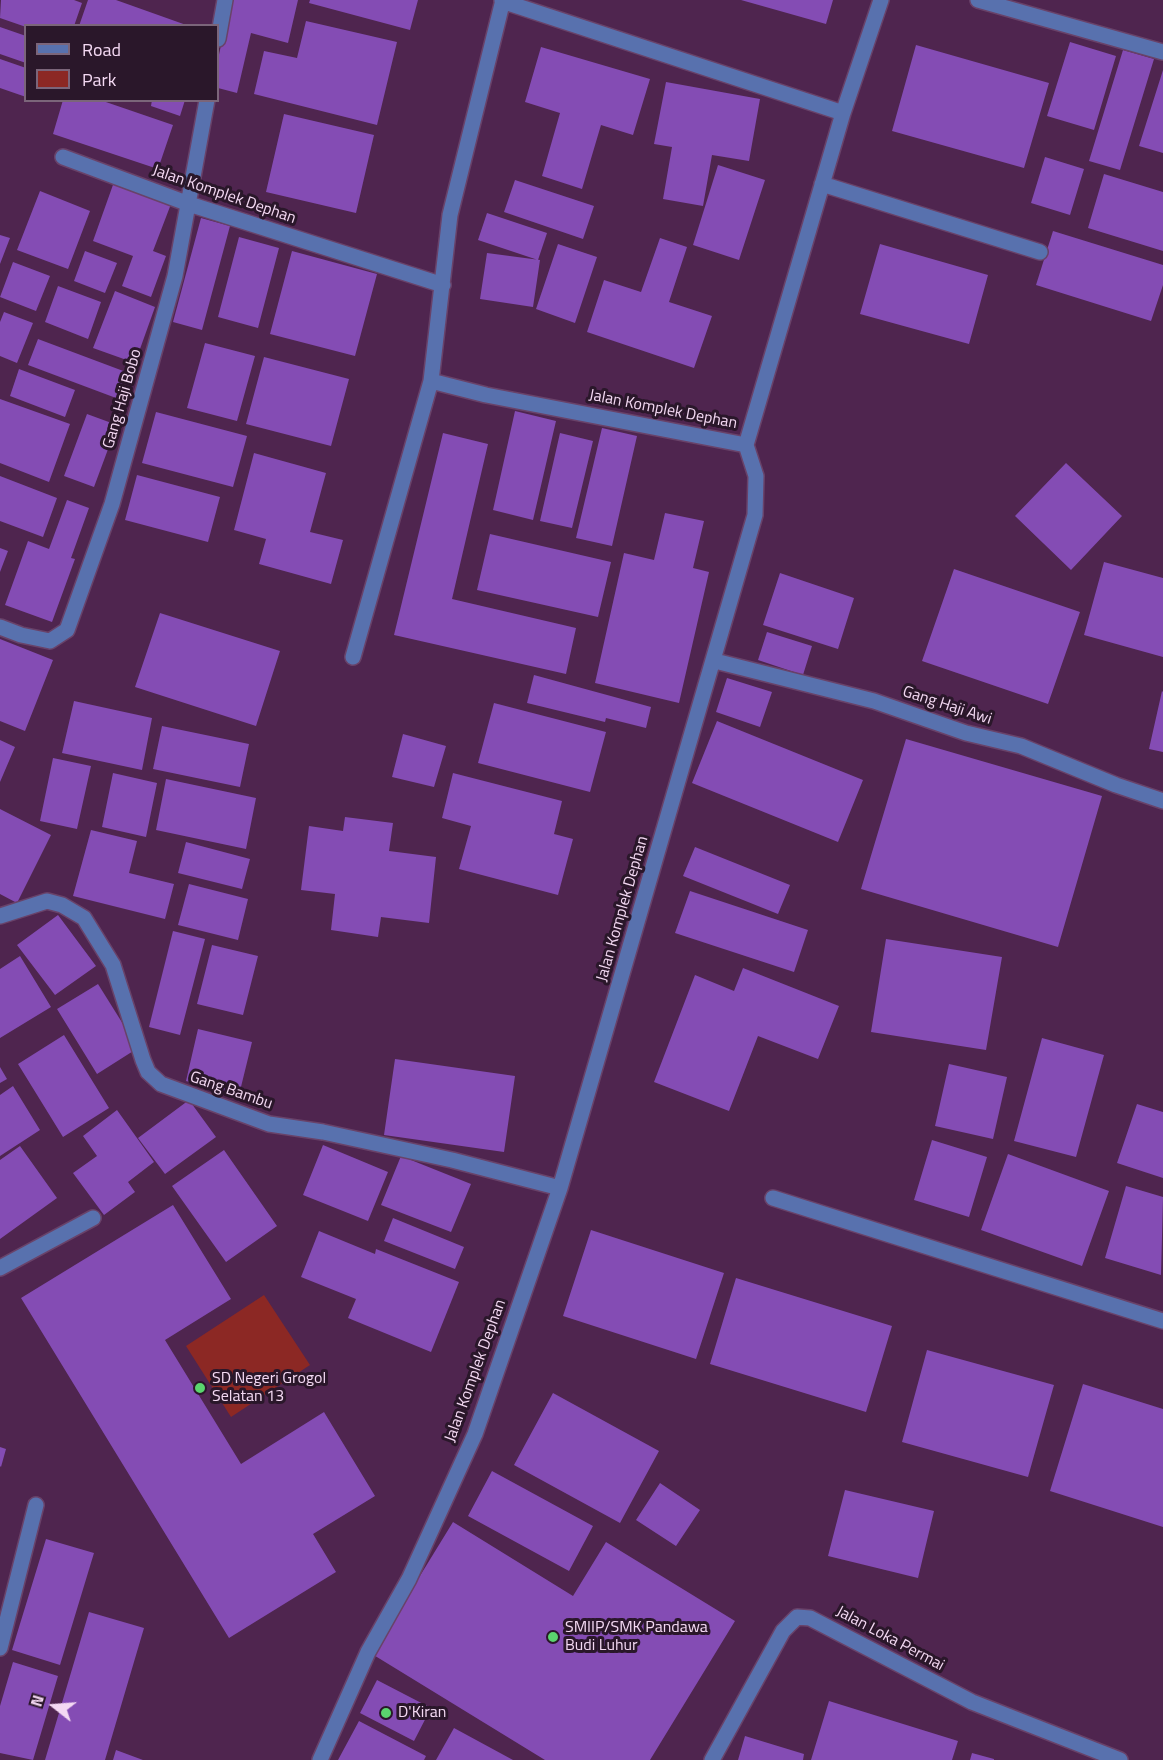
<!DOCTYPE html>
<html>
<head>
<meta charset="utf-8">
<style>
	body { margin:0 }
	#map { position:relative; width:1163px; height:1760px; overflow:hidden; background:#4f254f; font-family:"Titillium Web",sans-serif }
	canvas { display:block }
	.legend { position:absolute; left:24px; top:24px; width:195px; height:78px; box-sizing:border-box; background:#2a172a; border:2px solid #7b657a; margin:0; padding:8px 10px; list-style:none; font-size:18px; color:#f4d9f3 }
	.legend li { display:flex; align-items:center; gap:12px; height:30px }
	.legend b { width:30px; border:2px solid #7b657a }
	.north { position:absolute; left:24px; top:1676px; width:60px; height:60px; -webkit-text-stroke:4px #2a172a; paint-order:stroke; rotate:287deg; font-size:16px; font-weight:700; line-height:24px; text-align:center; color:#f4d9f3 }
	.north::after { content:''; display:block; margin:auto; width:21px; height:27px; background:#f4d9f3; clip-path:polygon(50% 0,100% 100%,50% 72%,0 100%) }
</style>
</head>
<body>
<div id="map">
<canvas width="1163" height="1760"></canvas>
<ul class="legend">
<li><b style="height:8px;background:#5871ae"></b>Road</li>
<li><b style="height:16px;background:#8c2824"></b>Park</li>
</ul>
<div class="north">N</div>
</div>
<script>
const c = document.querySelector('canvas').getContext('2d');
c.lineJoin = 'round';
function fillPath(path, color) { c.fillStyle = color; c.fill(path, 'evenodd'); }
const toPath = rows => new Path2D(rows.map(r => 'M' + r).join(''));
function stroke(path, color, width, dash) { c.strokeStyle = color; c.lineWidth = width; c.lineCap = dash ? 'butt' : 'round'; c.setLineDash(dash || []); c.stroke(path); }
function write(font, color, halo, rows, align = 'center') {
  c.font = font + ' "Titillium Web",sans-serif'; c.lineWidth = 6; c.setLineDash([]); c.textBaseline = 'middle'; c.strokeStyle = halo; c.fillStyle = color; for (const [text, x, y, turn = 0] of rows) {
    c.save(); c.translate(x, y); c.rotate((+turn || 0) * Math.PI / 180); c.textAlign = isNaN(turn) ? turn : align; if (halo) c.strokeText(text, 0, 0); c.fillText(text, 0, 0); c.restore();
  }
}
fillPath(toPath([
	[264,1295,310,1365,231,1417,186,1346]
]), '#8c2824');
fillPath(toPath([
	[1,0,74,0,82,3,74,26,26,27,0,18],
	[88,0,116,0,189,26,79,26],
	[231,0,298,0,288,43,251,33,237,93,218,88,218,59],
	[310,0,418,0,410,30,309,3],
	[741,0,833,0,826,24],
	[306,21,397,42,377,125,254,94,264,51,297,58],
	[0,27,26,36,26,63,0,54],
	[1070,42,1116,56,1094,130,1047,116],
	[916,45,1049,83,1024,168,892,131],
	[541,47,650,79,633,135,601,125,582,189,542,176,560,113,525,102],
	[1123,50,1154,59,1120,170,1089,161],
	[0,59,26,68,26,97,0,88],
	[1163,70,1163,153,1139,146],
	[666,82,760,99,749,161,712,155,703,206,663,199,672,147,654,144],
	[63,100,100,100,173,125,158,169,53,134],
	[152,100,185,100,180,116,151,106],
	[284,114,374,135,356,213,266,192],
	[1045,157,1084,169,1070,215,1031,203],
	[718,165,765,180,739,260,693,245],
	[1104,174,1163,192,1163,251,1088,228],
	[515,180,594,206,583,239,504,212],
	[114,182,171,204,153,251,166,256,151,297,122,286,133,256,93,241],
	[40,191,90,211,68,269,17,250],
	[487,213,547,233,538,260,478,240],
	[201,218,230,226,202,330,173,322],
	[1053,231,1163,265,1163,285,1151,321,1036,285],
	[0,235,10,238,0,264],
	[239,237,279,248,258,328,218,317],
	[660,238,687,247,669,302,712,316,694,368,587,332,604,280,641,292],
	[558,244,597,257,575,323,536,309],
	[880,244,988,275,969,344,860,314],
	[85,251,117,263,105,293,74,281],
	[292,251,377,274,355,356,270,334],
	[487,253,540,260,533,307,480,299],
	[13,262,50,276,36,311,0,297],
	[58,286,101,302,88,339,45,322],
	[115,291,155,307,135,363,93,348],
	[4,312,33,323,17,363,0,356,0,322],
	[38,339,126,372,116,398,28,365],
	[205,343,255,356,237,421,187,408],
	[264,357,349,379,331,446,246,424],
	[19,369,75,390,65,417,10,396],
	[0,399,70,424,49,482,0,463],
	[515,411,556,421,533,520,493,510],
	[156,412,247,436,233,487,142,463],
	[87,414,117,425,94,487,64,476],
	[602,428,637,436,612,546,576,538],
	[443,433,488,444,452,599,576,628,566,674,394,635],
	[560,433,593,441,572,528,540,521],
	[254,453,326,473,310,532,343,540,331,584,259,564,266,539,234,530],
	[1066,463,1122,516,1071,570,1015,516],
	[137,475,220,497,208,542,125,520],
	[0,476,57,498,43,537,0,521],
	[67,500,89,508,71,558,75,559,52,622,5,605,28,541,49,549],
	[665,513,704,521,693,568,709,572,679,703,595,683,624,553,654,560],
	[490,534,611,562,598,617,477,590],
	[0,548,8,551,0,572],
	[1104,562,1163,578,1163,657,1084,635],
	[954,569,1080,612,1048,704,922,661],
	[780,573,854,598,838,649,763,625],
	[160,613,280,651,256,726,135,687],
	[767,632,812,646,803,675,758,660],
	[0,639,53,660,25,731,0,721],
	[534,675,651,707,646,728,606,718,605,722,527,703],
	[727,678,772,692,760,727,716,712],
	[1162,691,1163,692,1163,752,1149,749],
	[74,701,152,718,142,770,62,753],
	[494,703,606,732,590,792,478,763],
	[717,721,863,780,838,842,692,783],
	[162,726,249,744,240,787,153,769],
	[403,734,446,746,434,787,392,777],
	[906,739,1102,796,1058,947,861,889],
	[0,740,15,747,0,782],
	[53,758,91,766,77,829,40,821],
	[113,773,157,783,146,837,102,827],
	[453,773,562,801,554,834,573,839,558,895,459,869,471,826,442,818],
	[166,779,256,798,246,849,156,830],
	[0,809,51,835,17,903,0,894],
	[345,817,393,823,389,851,436,857,429,923,381,917,378,937,331,930,335,894,301,890,309,826,343,831],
	[91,830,137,841,129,873,174,884,165,919,73,896],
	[186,842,250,859,242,889,178,873],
	[695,847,790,885,778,914,683,876],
	[189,884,248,899,238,940,178,925],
	[690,891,808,930,794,972,675,933],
	[58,915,96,966,55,995,17,945],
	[173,931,205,939,180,1035,149,1027],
	[886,939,1002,957,986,1050,871,1032],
	[212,945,258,956,243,1015,197,1004],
	[20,956,51,1007,0,1038,0,969],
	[743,968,839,1006,818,1059,758,1036,729,1111,654,1082,695,975,734,991],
	[98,984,138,1048,97,1074,57,1009],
	[198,1029,252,1042,239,1095,186,1081],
	[64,1035,109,1108,63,1137,18,1064],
	[1042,1038,1104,1055,1076,1157,1014,1141],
	[395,1059,515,1076,504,1152,384,1135],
	[949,1064,1007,1077,993,1139,935,1126],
	[0,1067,7,1079,0,1083],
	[13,1086,40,1130,0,1156,0,1095],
	[189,1100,216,1137,165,1174,138,1138],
	[1137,1104,1163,1112,1163,1178,1117,1163],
	[117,1110,154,1162,128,1182,135,1192,104,1215,73,1173,97,1156,83,1136],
	[932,1140,987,1157,969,1217,914,1200],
	[323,1145,388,1172,368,1221,303,1195],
	[20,1146,57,1198,0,1239,0,1160],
	[224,1150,277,1226,226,1262,172,1186],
	[1008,1154,1109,1191,1082,1266,981,1230],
	[401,1156,471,1184,451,1232,381,1205],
	[1126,1186,1163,1197,1161,1275,1105,1258],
	[173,1205,231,1299,165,1340,241,1464,324,1412,375,1496,313,1534,336,1572,229,1638,21,1298],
	[393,1218,464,1247,455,1269,384,1241],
	[591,1230,724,1273,696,1359,563,1316],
	[319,1231,375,1254,376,1249,459,1282,431,1352,348,1318,356,1299,301,1277],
	[736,1278,892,1326,866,1412,710,1364],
	[927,1350,1054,1385,1028,1477,902,1442],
	[1083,1384,1163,1409,1163,1527,1050,1491],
	[553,1393,659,1451,620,1523,514,1465],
	[0,1447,6,1449,1,1467,0,1466],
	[492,1471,593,1526,569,1571,468,1516],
	[660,1483,700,1510,676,1546,636,1520],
	[845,1490,934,1511,918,1578,828,1556],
	[453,1522,573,1596,606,1542,735,1621,650,1760,545,1760,372,1654],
	[46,1539,94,1553,60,1665,12,1650],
	[89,1612,144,1628,105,1760,45,1760],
	[13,1662,58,1676,33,1760,0,1753,0,1706],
	[377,1680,431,1708,414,1741,360,1713],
	[829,1701,958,1741,952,1760,811,1760],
	[359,1721,426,1756,424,1760,338,1760],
	[454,1728,513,1760,436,1760],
	[745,1736,804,1754,803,1760,738,1760],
	[116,1750,143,1760,113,1760],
	[972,1753,994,1759,994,1760,970,1760]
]), '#844cb4');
const minor = toPath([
	[978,0,1163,52],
	[502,1,843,113],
	[218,39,225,0],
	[63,157,189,204,443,285],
	[822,184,1040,252],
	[746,445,843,113,881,0],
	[0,627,21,635,50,641,67,630,112,504,175,276,207,100],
	[353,657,431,381,450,215,503,0],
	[715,661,874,701,966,733,1021,746,1116,785,1163,801],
	[0,916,47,901,62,905,84,918,113,965,143,1060,148,1072,161,1084,269,1124,323,1132,452,1160,560,1188],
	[773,1198,1163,1321],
	[0,1268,93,1218],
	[0,1648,36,1505],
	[320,1760,368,1652,409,1579,475,1434,560,1188,755,515,756,476,746,445,486,395,431,381],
	[712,1760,783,1631,797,1617,810,1618,972,1702,1120,1760]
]);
stroke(minor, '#694269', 18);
stroke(minor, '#5871ae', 15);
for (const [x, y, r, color] of [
	[200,1388,6,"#5ad56e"],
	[553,1637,6,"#5ad56e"],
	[386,1713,6,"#5ad56e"]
]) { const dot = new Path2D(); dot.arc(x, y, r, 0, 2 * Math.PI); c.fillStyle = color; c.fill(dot); stroke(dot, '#2a172a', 2); }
write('16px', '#f4d9f3', '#2a172a', [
	["Jalan Komplek Dephan",224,195,19],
	["Gang Haji Bobo",123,399,-74],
	["Jalan Komplek Dephan",663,410,11],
	["Gang Haji Awi",947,706,18],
	["Jalan Komplek Dephan",623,909,-74],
	["Gang Bambu",231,1091,19],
	["Jalan Komplek Dephan",476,1371,-70],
	["Jalan Loka Permai",890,1639,28]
]);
write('16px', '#f4d9f3', '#2a172a', [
	["SD Negeri Grogol",212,1379],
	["Selatan 13",212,1397],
	["SMIIP/SMK Pandawa",565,1628],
	["Budi Luhur",565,1646],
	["D'Kiran",398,1713]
], 'left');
</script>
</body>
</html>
